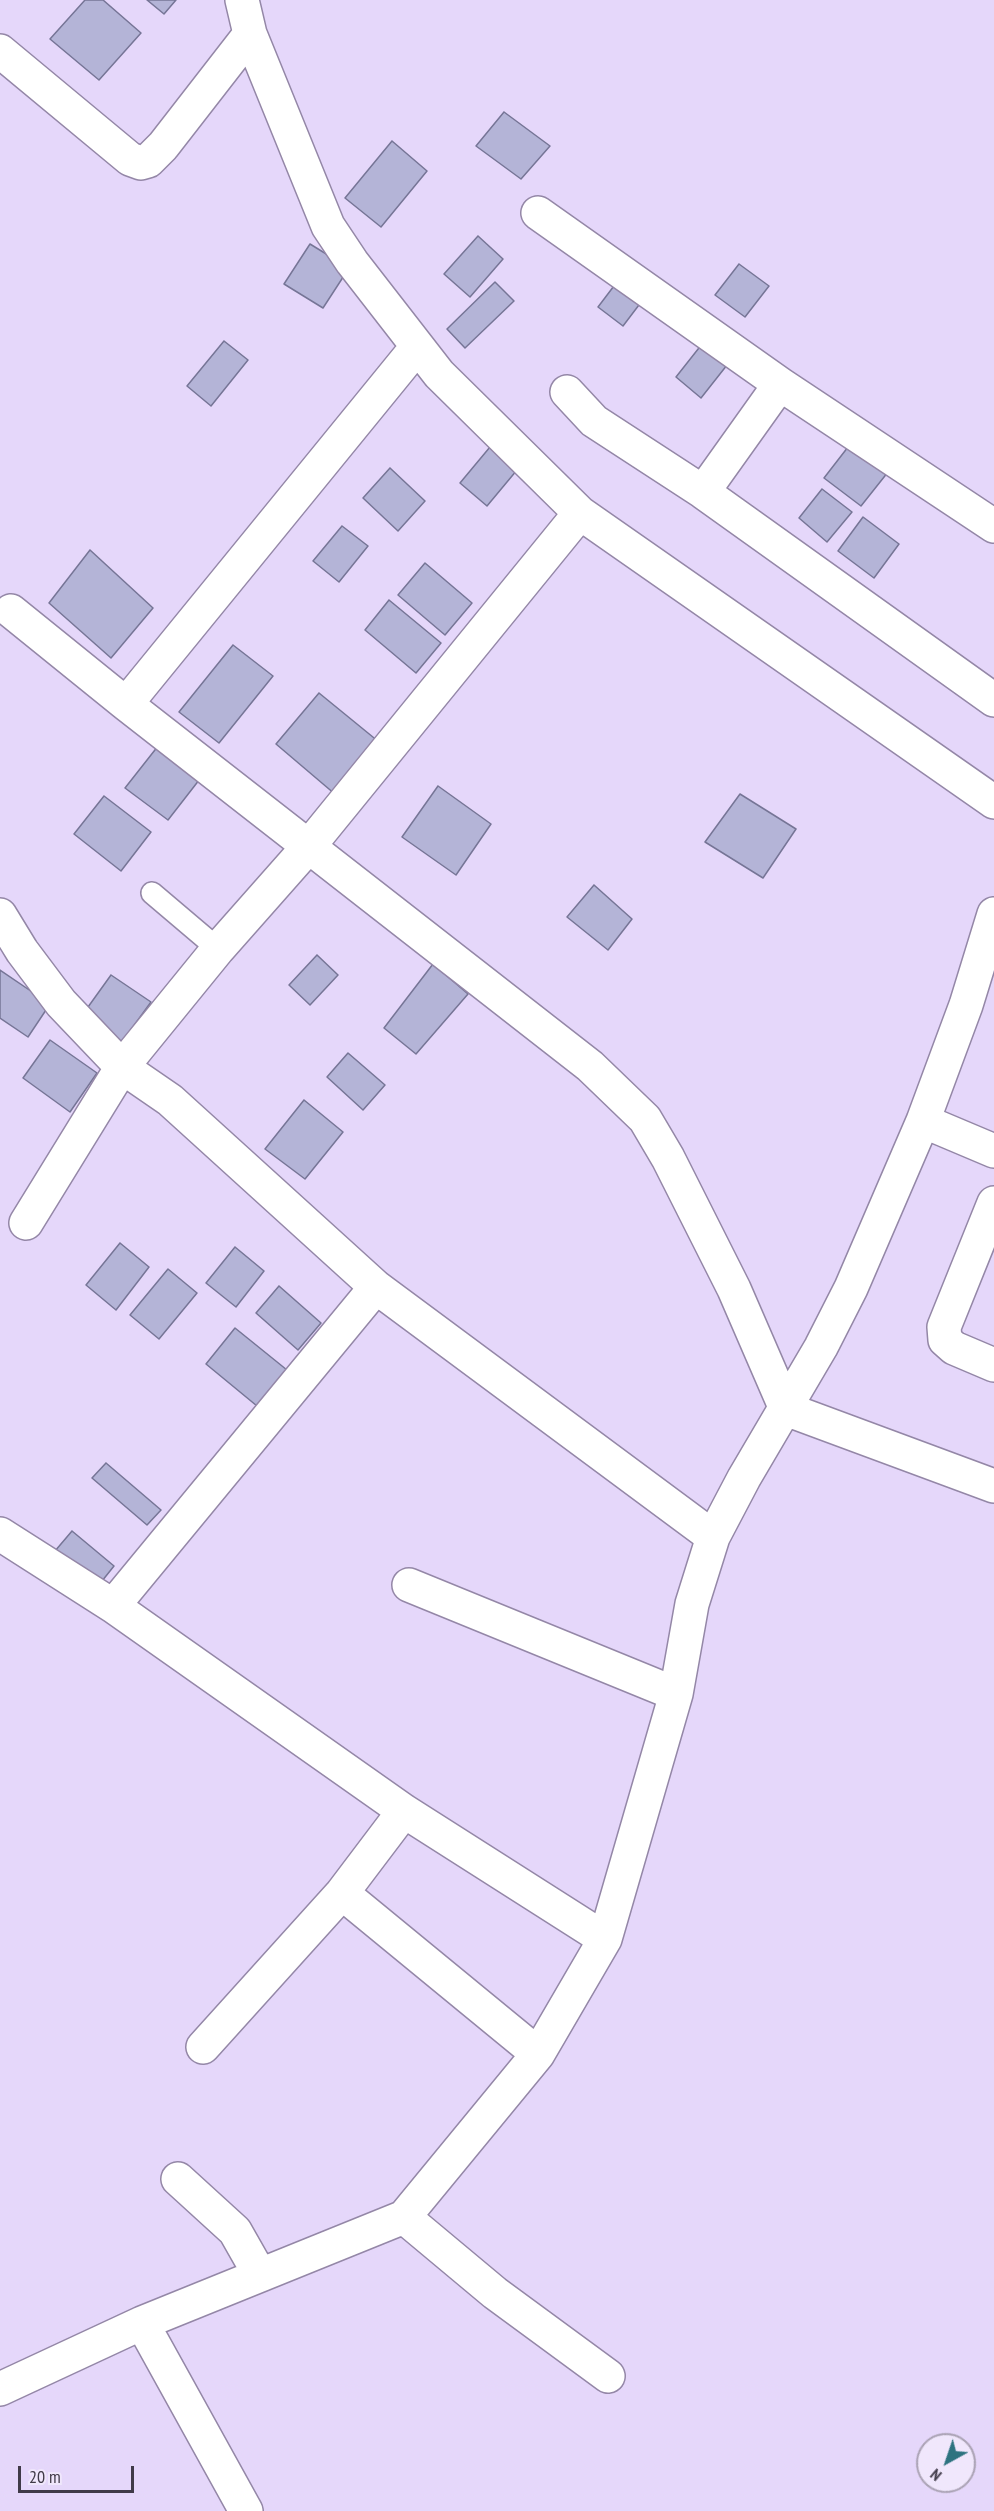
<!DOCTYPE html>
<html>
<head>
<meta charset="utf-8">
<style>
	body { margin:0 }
	#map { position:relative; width:994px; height:2511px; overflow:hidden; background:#e5d7fa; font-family:"PT Sans Narrow",sans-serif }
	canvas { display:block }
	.north { position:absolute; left:916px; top:2433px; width:60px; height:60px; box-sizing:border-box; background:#f0e7fc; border:2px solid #aaa2b4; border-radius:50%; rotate:220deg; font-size:16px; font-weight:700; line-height:24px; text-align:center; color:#403a48 }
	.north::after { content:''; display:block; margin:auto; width:21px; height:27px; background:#2d7380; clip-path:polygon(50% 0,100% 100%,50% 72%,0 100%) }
	.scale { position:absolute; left:18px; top:2466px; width:116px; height:27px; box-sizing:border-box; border:3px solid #403a48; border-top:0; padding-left:8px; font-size:18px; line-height:21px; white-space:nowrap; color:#403a48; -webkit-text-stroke:4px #f0e7fc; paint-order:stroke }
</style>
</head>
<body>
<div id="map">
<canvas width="994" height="2511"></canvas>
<div class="north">N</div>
<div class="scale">20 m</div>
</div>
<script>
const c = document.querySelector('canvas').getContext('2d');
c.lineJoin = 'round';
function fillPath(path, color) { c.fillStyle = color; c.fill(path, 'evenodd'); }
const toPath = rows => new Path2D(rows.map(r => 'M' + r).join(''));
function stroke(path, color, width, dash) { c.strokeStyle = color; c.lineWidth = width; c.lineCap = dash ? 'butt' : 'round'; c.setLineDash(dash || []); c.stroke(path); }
const building = toPath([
	[85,0,103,0,141,33,99,80,50,39,85,0],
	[147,0,176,0,164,14,147,0],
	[504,112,550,146,521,179,476,146,504,112],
	[392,141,427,171,381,227,345,198,392,141],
	[478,236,503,259,470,297,444,274,478,236],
	[310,244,349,268,323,308,284,284,310,244],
	[739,264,769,286,745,317,715,295,739,264],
	[620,278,645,297,623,326,598,307,620,278],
	[495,282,514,301,465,348,447,329,495,282],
	[706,339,731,360,701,398,676,377,706,339],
	[224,341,248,360,211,406,187,386,224,341],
	[855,438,892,467,861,506,824,478,855,438],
	[490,447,517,470,487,506,460,483,490,447],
	[390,468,425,501,398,531,363,498,390,468],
	[822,489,852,512,827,542,799,518,822,489],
	[863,517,899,544,874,578,838,551,863,517],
	[342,526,368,546,339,582,313,561,342,526],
	[90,550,153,608,111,658,49,603,90,550],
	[425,563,472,603,445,635,398,595,425,563],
	[389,600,441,643,416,673,365,630,389,600],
	[233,645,273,676,219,743,179,712,233,645],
	[319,693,379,742,336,795,276,744,319,693],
	[162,741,203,775,168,820,125,788,162,741],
	[438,786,491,824,456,875,402,837,438,786],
	[740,794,796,829,763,878,705,842,740,794],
	[104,796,151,832,121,871,74,834,104,796],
	[594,885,632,919,608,950,567,917,594,885],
	[317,955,338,975,310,1005,289,985,317,955],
	[433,964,468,994,416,1054,384,1028,433,964],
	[0,970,50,1004,28,1037,0,1018,0,970],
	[111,975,151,1002,122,1042,83,1014,111,975],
	[50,1040,97,1073,70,1112,23,1078,50,1040],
	[348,1053,385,1085,363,1110,327,1077,348,1053],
	[304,1100,343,1132,305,1179,265,1149,304,1100],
	[120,1243,149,1267,116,1310,86,1285,120,1243],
	[235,1247,264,1271,236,1307,206,1283,235,1247],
	[168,1269,197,1293,159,1339,130,1315,168,1269],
	[279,1286,321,1323,298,1350,256,1313,279,1286],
	[235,1328,287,1370,257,1406,206,1364,235,1328],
	[106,1463,161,1510,147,1525,92,1478,106,1463],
	[72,1531,114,1566,98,1586,55,1551,72,1531]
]);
fillPath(building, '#b4b4d7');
stroke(building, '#767596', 1.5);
const lane = toPath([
	[152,893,218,949]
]);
const street = toPath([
	[242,0,250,34,328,226,352,262,439,374,580,513,994,802],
	[0,51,130,159,141,163,148,161,163,146,250,34],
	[538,213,780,384,994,526],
	[567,392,594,421,703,492,994,700],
	[703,492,780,384],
	[11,611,126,704,590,1066,645,1119,668,1158,734,1289,786,1409,994,1486],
	[126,704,417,347],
	[0,915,22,951,61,1003,122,1067,170,1100,376,1287,713,1537],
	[923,1121,994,1151],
	[994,1203,944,1327,945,1340,954,1348,994,1365],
	[26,1223,122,1067,218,949,309,846,580,513],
	[0,1534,113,1606,404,1811,605,1939],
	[409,1585,676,1694],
	[113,1606,376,1287],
	[342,1893,538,2054],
	[203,2047,342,1893,404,1811],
	[178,2179,235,2231,260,2275],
	[404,2217,495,2293,608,2376],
	[142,2323,246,2511],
	[0,2389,142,2323,404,2217,538,2054,605,1939,676,1694,692,1604,713,1537,744,1478,821,1347,851,1288,923,1121,966,1005,994,914]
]);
stroke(lane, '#9487a7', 24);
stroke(street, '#9487a7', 36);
stroke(lane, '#fff', 21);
stroke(street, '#fff', 33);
</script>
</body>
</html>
